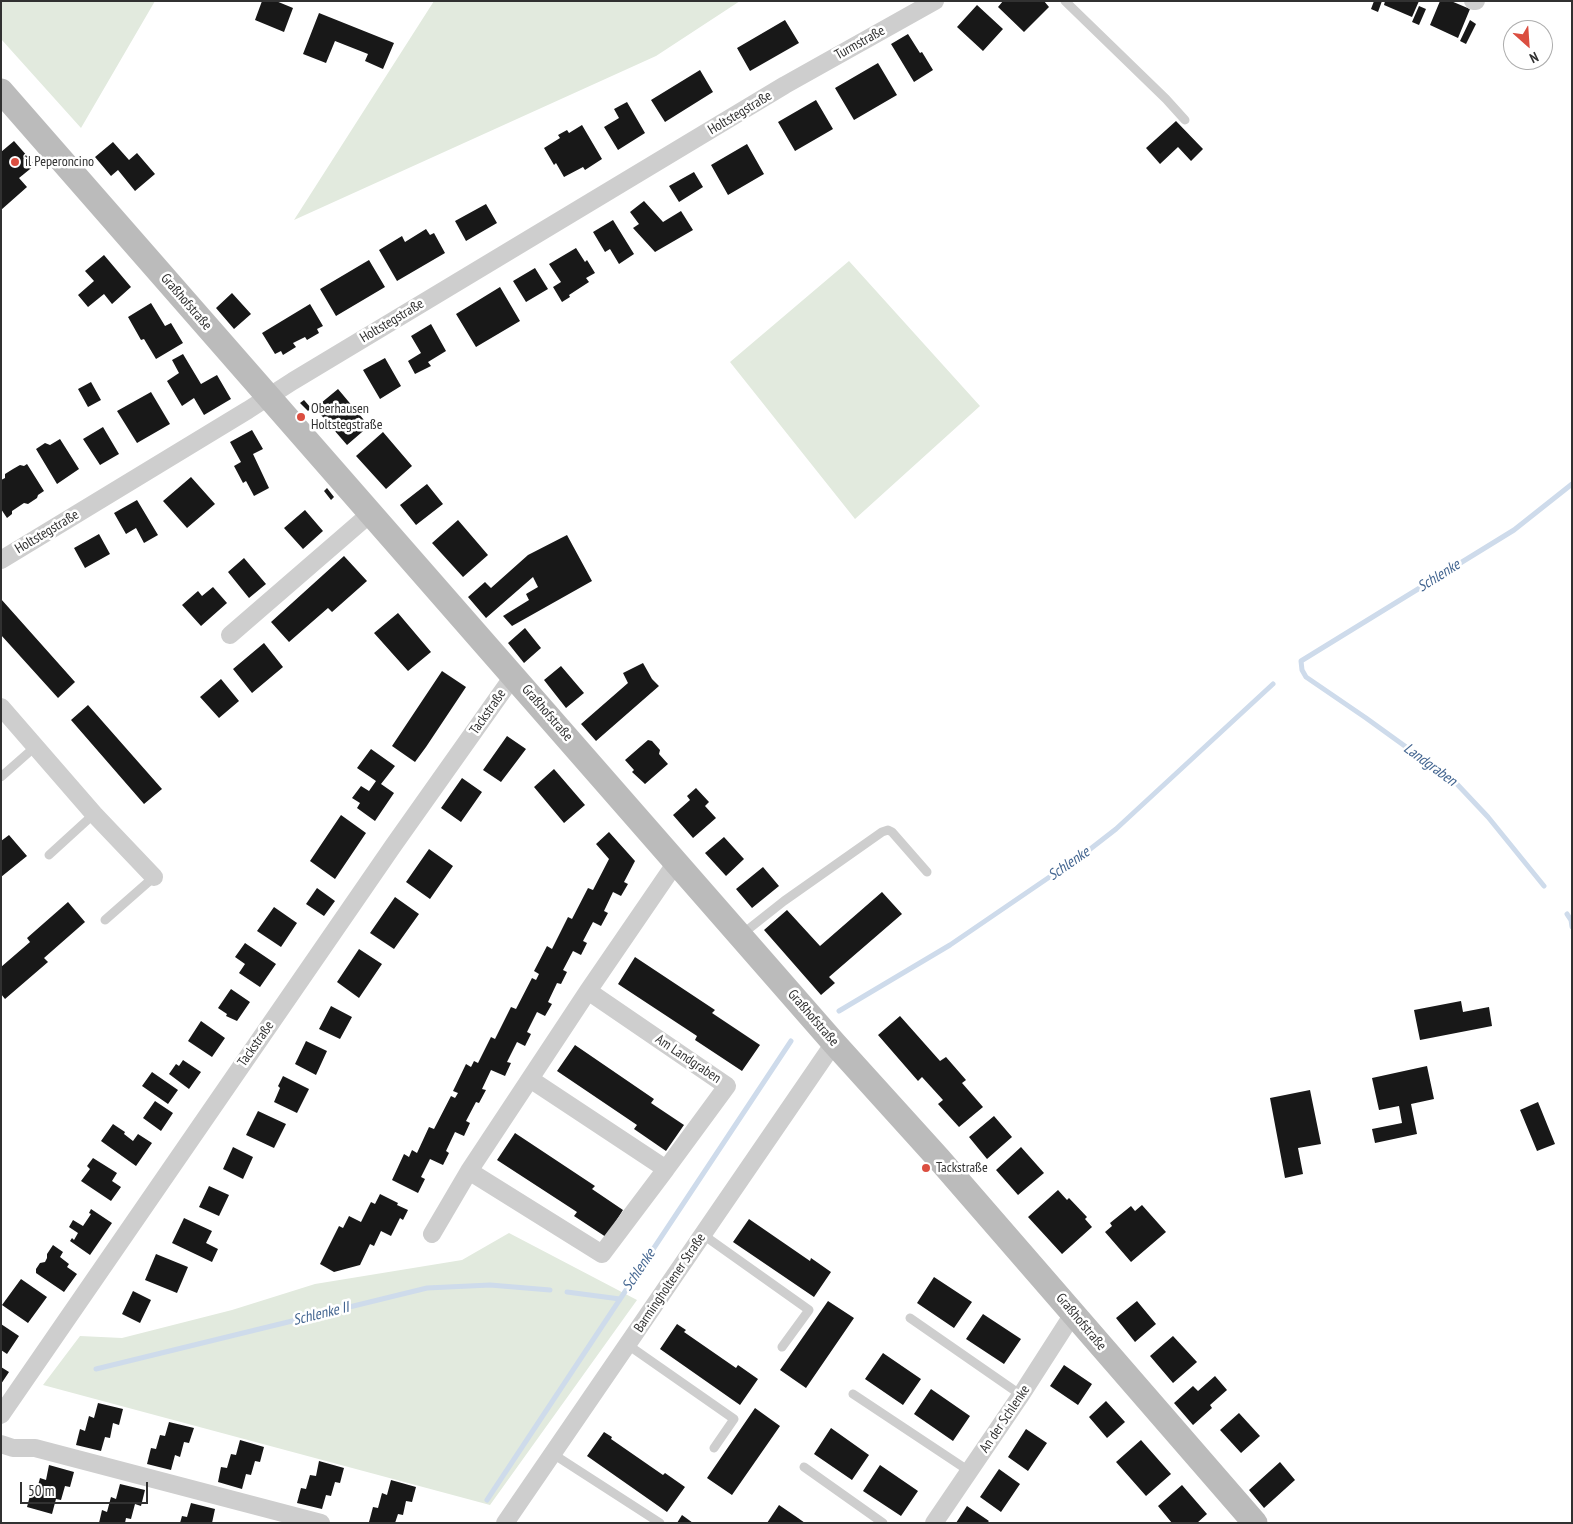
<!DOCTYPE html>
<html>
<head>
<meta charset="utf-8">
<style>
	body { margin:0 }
	#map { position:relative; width:1573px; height:1524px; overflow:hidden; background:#fff; font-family:"PT Sans Narrow",sans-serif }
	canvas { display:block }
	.frame { position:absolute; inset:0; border:2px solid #313131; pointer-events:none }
	.north { position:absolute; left:1503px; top:20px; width:50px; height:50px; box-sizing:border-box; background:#fff; border:1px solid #adadad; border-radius:50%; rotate:154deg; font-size:14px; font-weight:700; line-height:20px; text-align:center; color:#313131 }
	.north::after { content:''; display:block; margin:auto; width:18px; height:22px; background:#db4e40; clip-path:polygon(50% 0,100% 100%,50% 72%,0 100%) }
	.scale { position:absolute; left:20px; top:1482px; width:128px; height:22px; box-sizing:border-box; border:2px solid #313131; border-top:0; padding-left:6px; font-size:15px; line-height:18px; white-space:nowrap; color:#313131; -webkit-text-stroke:4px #fff; paint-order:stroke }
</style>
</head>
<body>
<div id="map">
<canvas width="1573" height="1524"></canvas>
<div class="frame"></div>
<div class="north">N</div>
<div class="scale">50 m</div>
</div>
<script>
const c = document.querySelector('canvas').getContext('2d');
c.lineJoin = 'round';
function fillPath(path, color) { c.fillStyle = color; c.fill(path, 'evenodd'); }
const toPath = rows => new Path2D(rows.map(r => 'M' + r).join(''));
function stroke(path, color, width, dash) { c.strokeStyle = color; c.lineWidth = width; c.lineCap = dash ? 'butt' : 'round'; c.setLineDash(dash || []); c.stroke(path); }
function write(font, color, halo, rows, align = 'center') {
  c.font = font + ' "PT Sans Narrow",sans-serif'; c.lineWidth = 5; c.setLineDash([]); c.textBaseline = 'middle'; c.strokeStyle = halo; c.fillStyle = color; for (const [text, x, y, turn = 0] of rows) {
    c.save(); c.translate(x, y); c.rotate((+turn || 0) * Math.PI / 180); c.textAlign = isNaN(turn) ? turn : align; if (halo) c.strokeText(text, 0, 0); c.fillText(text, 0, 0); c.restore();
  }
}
fillPath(toPath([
	[1,1,155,1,81,128,1,39],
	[434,1,740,1,656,56,294,220],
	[849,261,980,406,855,519,730,362],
	[509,1233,637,1300,490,1505,43,1385,80,1336,122,1338,232,1310,315,1284,462,1260]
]), '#e2eade');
stroke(toPath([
	[1544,886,1488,817,1456,783,1366,718,1306,677,1302,670,1301,661,1514,530,1572,484],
	[1567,914,1571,920,1572,927],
	[839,1011,950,945,1089,850,1116,829,1273,684],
	[567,1292,620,1299],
	[96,1369,427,1288,490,1285,550,1290],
	[487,1500,791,1041]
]), '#cedbeb', 5);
fillPath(toPath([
	[262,1,276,1,293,8,284,32,255,20],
	[1003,1,1044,1,1049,7,1024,32,998,7],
	[1374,1,1382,1,1378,12,1371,9],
	[1385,1,1419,1,1412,17,1384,5],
	[1440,1,1451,1,1470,9,1458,38,1430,25],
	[977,5,1003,29,983,51,957,27],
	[1419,6,1426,9,1419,25,1412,22],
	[319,13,394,43,383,69,365,61,368,54,335,41,326,63,303,54],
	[785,20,799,43,750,71,737,48],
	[1470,20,1476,24,1466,44,1460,41],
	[908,34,920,53,922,52,933,70,914,82,891,44],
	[878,63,897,95,854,120,835,88],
	[700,70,713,92,665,122,651,100],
	[816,100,833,129,795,151,778,122],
	[627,102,645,133,618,150,604,127,619,118,614,109],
	[1176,121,1203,149,1191,161,1178,147,1160,164,1146,148],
	[582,125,602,159,585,170,583,167,564,177,556,163,554,165,544,148,560,138,558,135,567,130,569,133],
	[14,141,35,165,19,178,27,187,1,210,1,152],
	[113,142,129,160,137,153,155,174,135,191,118,170,111,176,95,157],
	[747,144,764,174,728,195,711,165],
	[694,172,703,187,679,202,669,186],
	[644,201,663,222,681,211,693,230,655,252,633,228,639,224,630,212],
	[486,204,497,223,466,241,455,221],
	[613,220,634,254,619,264,610,249,605,252,593,232],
	[426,229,430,235,434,233,445,253,397,281,379,250,402,236,405,242],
	[576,248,585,262,587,260,595,273,586,278,589,282,569,295,570,297,562,302,553,287,561,282,549,264],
	[104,255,131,287,112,304,104,294,88,307,78,295,94,281,85,271],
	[369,260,385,287,336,316,320,289],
	[535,268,548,289,526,302,513,281],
	[500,287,520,321,476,347,456,314],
	[232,293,251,314,234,329,216,308],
	[151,303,165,326,171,323,183,343,156,359,144,339,141,340,128,317],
	[310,304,323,326,317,329,319,333,307,340,305,337,293,343,296,347,283,355,281,351,275,354,262,333],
	[431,324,446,351,428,362,431,366,415,374,408,361,421,353,411,336],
	[183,354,201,384,217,375,231,399,204,415,194,398,182,406,167,381,179,373,172,360],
	[385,358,401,386,380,399,363,370],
	[91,382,101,400,88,407,78,389],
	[338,389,369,426,347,445,315,408],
	[151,392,170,424,137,443,117,411],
	[304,400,311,408,308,411,300,403],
	[103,427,119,454,100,465,83,439],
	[252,430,263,449,253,454,269,488,254,496,246,481,243,483,234,466,241,462,230,442],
	[383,432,412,466,386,489,356,456],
	[60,439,79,469,57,484,36,449,45,443,50,445],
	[27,464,44,491,38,495,37,498,28,504,24,503,12,511,12,514,7,518,1,509,1,480,5,478,5,474,13,469,20,465,24,466],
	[191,477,215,504,187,528,163,501],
	[427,484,443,504,416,525,400,505],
	[327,488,334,497,331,500,324,491],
	[137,500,158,535,144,543,136,528,126,534,114,513],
	[305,510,323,531,303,549,284,528],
	[458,520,488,555,463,577,432,543],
	[99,534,110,554,85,568,74,548],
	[567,535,592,581,512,626,503,616,529,600,526,594,538,587,533,577,486,618,468,597,485,582,491,588,528,555],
	[344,556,367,581,332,612,328,608,289,642,271,622],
	[244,558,266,584,249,598,228,572],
	[213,587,227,603,201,626,182,605,198,591,202,596],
	[1,599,75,682,58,698,1,635],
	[398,613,431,652,408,671,374,633],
	[525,628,541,648,524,663,508,643],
	[264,643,283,667,252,693,233,669],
	[643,663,652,679,659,686,596,741,581,724,628,683,623,673],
	[561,666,584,693,566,708,544,680],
	[442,671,466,687,426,747,415,762,392,746],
	[221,679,239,701,219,718,200,697],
	[88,705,162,789,144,804,71,720],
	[507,736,526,749,501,782,483,770],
	[648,740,652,741,660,750,659,754,668,764,645,784,632,772,634,770,625,760],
	[371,749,395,766,381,784,394,793,375,821,357,808,360,803,352,798,361,786,369,791,376,781,357,768],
	[554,769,585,805,564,823,534,787],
	[462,778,482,792,461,822,441,808],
	[696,788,709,802,705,806,716,818,693,838,673,815,690,800,687,796],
	[341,815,366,833,335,879,310,861],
	[609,832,635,861,624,882,628,884,621,896,613,892,604,911,608,913,601,926,593,922,583,941,587,943,581,955,573,951,563,970,567,972,561,984,557,983,548,1002,552,1004,545,1016,537,1012,527,1032,531,1034,525,1046,517,1042,507,1062,511,1063,505,1076,491,1070,482,1089,486,1090,479,1103,476,1102,466,1121,470,1123,464,1136,455,1132,446,1151,449,1153,443,1165,430,1159,421,1177,425,1179,418,1193,392,1180,404,1154,409,1157,412,1150,417,1153,429,1127,434,1129,451,1096,455,1098,458,1093,453,1091,466,1064,471,1067,474,1061,478,1063,491,1037,495,1039,511,1007,516,1009,532,978,536,980,539,974,534,971,547,946,552,949,568,917,572,919,588,888,593,890,609,859,596,844],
	[9,835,27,856,1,877,1,841],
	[724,837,744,859,726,876,705,853],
	[429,849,453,866,430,899,406,882],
	[763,867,779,886,752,908,736,889],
	[317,888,335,901,324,916,306,904],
	[882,892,902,914,829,977,835,983,821,995,764,930,787,910,820,946],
	[395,897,419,914,394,949,370,933],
	[68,902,85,922,44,958,48,962,5,999,1,994,1,967,30,942,27,938],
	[274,907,297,923,281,947,257,931],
	[245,943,276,964,260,987,239,973,245,964,235,957],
	[359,949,382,964,359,998,337,982],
	[635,957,715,1010,712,1013,760,1045,742,1071,695,1040,697,1036,618,984],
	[231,989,250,1002,237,1021,226,1016,227,1014,218,1008],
	[1461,1001,1463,1012,1489,1007,1492,1026,1420,1040,1414,1010],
	[331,1006,352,1017,340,1039,319,1029],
	[900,1016,940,1061,946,1057,966,1080,962,1083,983,1107,959,1127,938,1104,943,1100,922,1077,918,1081,878,1035],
	[201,1021,225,1038,212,1057,188,1041],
	[306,1041,327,1051,316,1075,295,1064],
	[575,1045,654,1099,651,1103,684,1125,666,1151,634,1129,637,1125,557,1071],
	[183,1060,201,1072,189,1089,169,1074,176,1064,179,1066],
	[1427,1066,1434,1099,1411,1104,1417,1134,1375,1143,1372,1129,1402,1123,1399,1106,1379,1110,1372,1078],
	[152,1072,178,1090,168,1104,142,1086],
	[283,1076,309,1089,297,1113,274,1102,280,1088,278,1086],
	[1310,1090,1321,1144,1298,1148,1303,1174,1285,1178,1270,1098],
	[155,1101,173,1113,161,1131,143,1118],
	[1538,1102,1555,1144,1537,1151,1520,1110],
	[258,1111,286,1124,274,1148,246,1135],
	[994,1116,1012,1137,987,1159,969,1137],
	[113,1124,125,1132,124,1134,133,1141,138,1134,152,1143,136,1166,101,1141],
	[515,1133,595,1186,592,1189,623,1210,606,1237,574,1216,577,1212,497,1160],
	[233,1147,253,1157,243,1179,223,1169],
	[1021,1147,1044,1173,1018,1195,996,1170],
	[93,1158,117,1173,112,1181,121,1187,111,1201,81,1181,90,1169,87,1166],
	[209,1186,229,1195,219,1216,199,1207],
	[1058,1190,1067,1200,1069,1198,1087,1217,1085,1219,1092,1227,1062,1254,1028,1217],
	[380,1194,398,1203,397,1205,408,1210,403,1220,400,1218,391,1236,381,1231,374,1246,370,1244,360,1265,334,1272,320,1264,339,1226,343,1228,349,1216,361,1222,371,1202,375,1204],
	[1142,1205,1166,1232,1131,1262,1105,1232,1112,1226,1110,1223,1131,1206,1135,1211],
	[91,1209,112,1223,90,1255,70,1241,72,1238,74,1240,78,1233,69,1227,73,1220,83,1226,91,1214,89,1213],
	[184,1218,212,1231,206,1243,218,1249,212,1262,172,1243],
	[749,1219,810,1261,811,1258,831,1272,814,1297,733,1242],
	[53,1245,63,1252,60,1257,69,1264,67,1267,77,1274,64,1292,36,1273,36,1269,40,1263,45,1262,47,1258,47,1254],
	[156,1254,188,1267,177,1293,145,1280],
	[934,1277,972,1302,954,1328,917,1303],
	[21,1279,47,1297,28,1323,2,1305],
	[133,1291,151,1300,140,1323,122,1314],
	[828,1301,854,1318,806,1388,780,1370],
	[1137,1301,1156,1324,1135,1342,1116,1318],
	[983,1314,1021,1339,1004,1364,966,1339],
	[1,1324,19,1336,7,1354,1,1350],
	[677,1324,686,1330,684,1332,736,1368,738,1365,758,1379,740,1405,660,1349],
	[1173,1336,1197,1362,1173,1383,1150,1356],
	[883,1353,921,1379,903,1405,865,1379],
	[1064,1365,1092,1384,1078,1405,1050,1386],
	[1,1367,9,1372,1,1384],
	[1215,1376,1227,1390,1210,1405,1212,1408,1193,1425,1174,1403,1193,1386,1198,1391],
	[931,1389,970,1416,953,1441,914,1414],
	[1106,1401,1125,1422,1107,1438,1089,1417],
	[98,1403,123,1409,119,1425,113,1423,110,1438,105,1437,101,1451,76,1445,80,1429,85,1431,89,1416,94,1418],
	[755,1408,780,1426,732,1495,707,1478],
	[1239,1413,1260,1436,1241,1453,1220,1430],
	[169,1422,194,1428,189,1443,184,1442,180,1457,175,1455,171,1470,147,1464,151,1448,156,1449,160,1435,165,1436],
	[831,1428,869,1455,852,1480,814,1454],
	[1026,1429,1047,1443,1028,1471,1008,1457],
	[604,1432,612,1437,611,1439,663,1475,665,1473,685,1487,667,1512,587,1456],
	[240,1440,264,1447,260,1462,255,1461,251,1475,246,1474,242,1489,218,1482,221,1467,227,1468,231,1454,236,1455],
	[1141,1440,1171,1474,1146,1496,1116,1462],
	[319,1461,344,1468,340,1483,335,1482,331,1496,326,1495,322,1509,297,1503,301,1488,306,1489,310,1475,316,1476],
	[1280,1462,1295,1480,1264,1508,1249,1490],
	[49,1465,74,1472,70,1487,65,1486,61,1500,56,1499,52,1514,27,1507,31,1492,36,1493,40,1478,46,1480],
	[880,1465,918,1491,901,1516,863,1491],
	[999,1469,1020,1484,1001,1512,980,1497],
	[391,1480,416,1487,412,1502,406,1501,403,1515,398,1514,395,1523,369,1522,373,1507,378,1508,382,1493,387,1495],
	[120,1484,145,1490,141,1506,135,1504,131,1519,126,1518,125,1523,99,1523,102,1510,107,1512,111,1497,116,1499],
	[1182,1485,1207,1514,1197,1523,1172,1523,1158,1506],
	[191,1503,215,1509,212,1523,180,1523,182,1516,187,1517],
	[779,1505,798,1518,805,1523,767,1523],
	[967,1506,989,1521,987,1523,956,1523],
	[682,1515,693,1523,677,1523]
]), '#181818');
stroke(toPath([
	[1065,1,1166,99,1185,120],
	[1,777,36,746],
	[49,855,94,814],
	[105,920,154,877],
	[741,935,784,901,882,832,888,830,892,832,927,872],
	[702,1234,809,1310,782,1347],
	[910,1318,1021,1395],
	[628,1345,734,1419,714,1448],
	[853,1394,969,1471],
	[553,1454,660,1523],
	[804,1467,883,1523]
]), '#cecece', 9);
stroke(toPath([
	[1473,1,1476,1],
	[1,560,248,410,293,381,785,85,935,1],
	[230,635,371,513],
	[1,707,94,814,154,877],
	[530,1079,666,1169,727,1086,588,991],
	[469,1171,602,1254,666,1169],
	[432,1234,469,1171,588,991,677,861],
	[1,1415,393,846,514,675],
	[1,1444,13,1448,35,1448,321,1523],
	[505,1523,834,1043],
	[934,1523,1021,1395,1073,1314]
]), '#cecece', 18);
stroke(toPath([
	[1,91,834,1043,939,1159,1255,1523]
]), '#bbb', 25);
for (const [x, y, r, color] of [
	[15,162,5,"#db4e40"],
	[301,417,5,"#db4e40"],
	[926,1168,5,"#db4e40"]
]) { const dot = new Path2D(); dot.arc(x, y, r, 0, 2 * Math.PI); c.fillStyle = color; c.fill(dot); stroke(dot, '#fff', 2); }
write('14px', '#313131', '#fff', [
	["Turmstraße",860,43,-29],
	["Holtstegstraße",740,113,-31],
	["Graßhofstraße",186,302,49],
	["Holtstegstraße",392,321,-31],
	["Holtstegstraße",47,532,-31],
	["Tackstraße",488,712,-55],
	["Graßhofstraße",547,713,49],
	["Graßhofstraße",813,1018,49],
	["Tackstraße",256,1044,-55],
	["Am Landgraben",688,1059,34],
	["Barmingholtener Straße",670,1283,-56],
	["Graßhofstraße",1081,1322,50],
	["An der Schlenke",1005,1419,-56]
]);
write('14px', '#313131', '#fff', [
	["il Peperoncino",25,162],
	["Oberhausen",311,409],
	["Holtstegstraße",311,425],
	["Tackstraße",936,1168]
], 'left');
write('italic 15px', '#436590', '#fff', [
	["Schlenke",1439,576,-32],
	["Landgraben",1430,765,36],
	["Schlenke",1069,864,-35],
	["Schlenke",639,1270,-56],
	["Schlenke II",321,1314,-14]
]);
</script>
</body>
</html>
